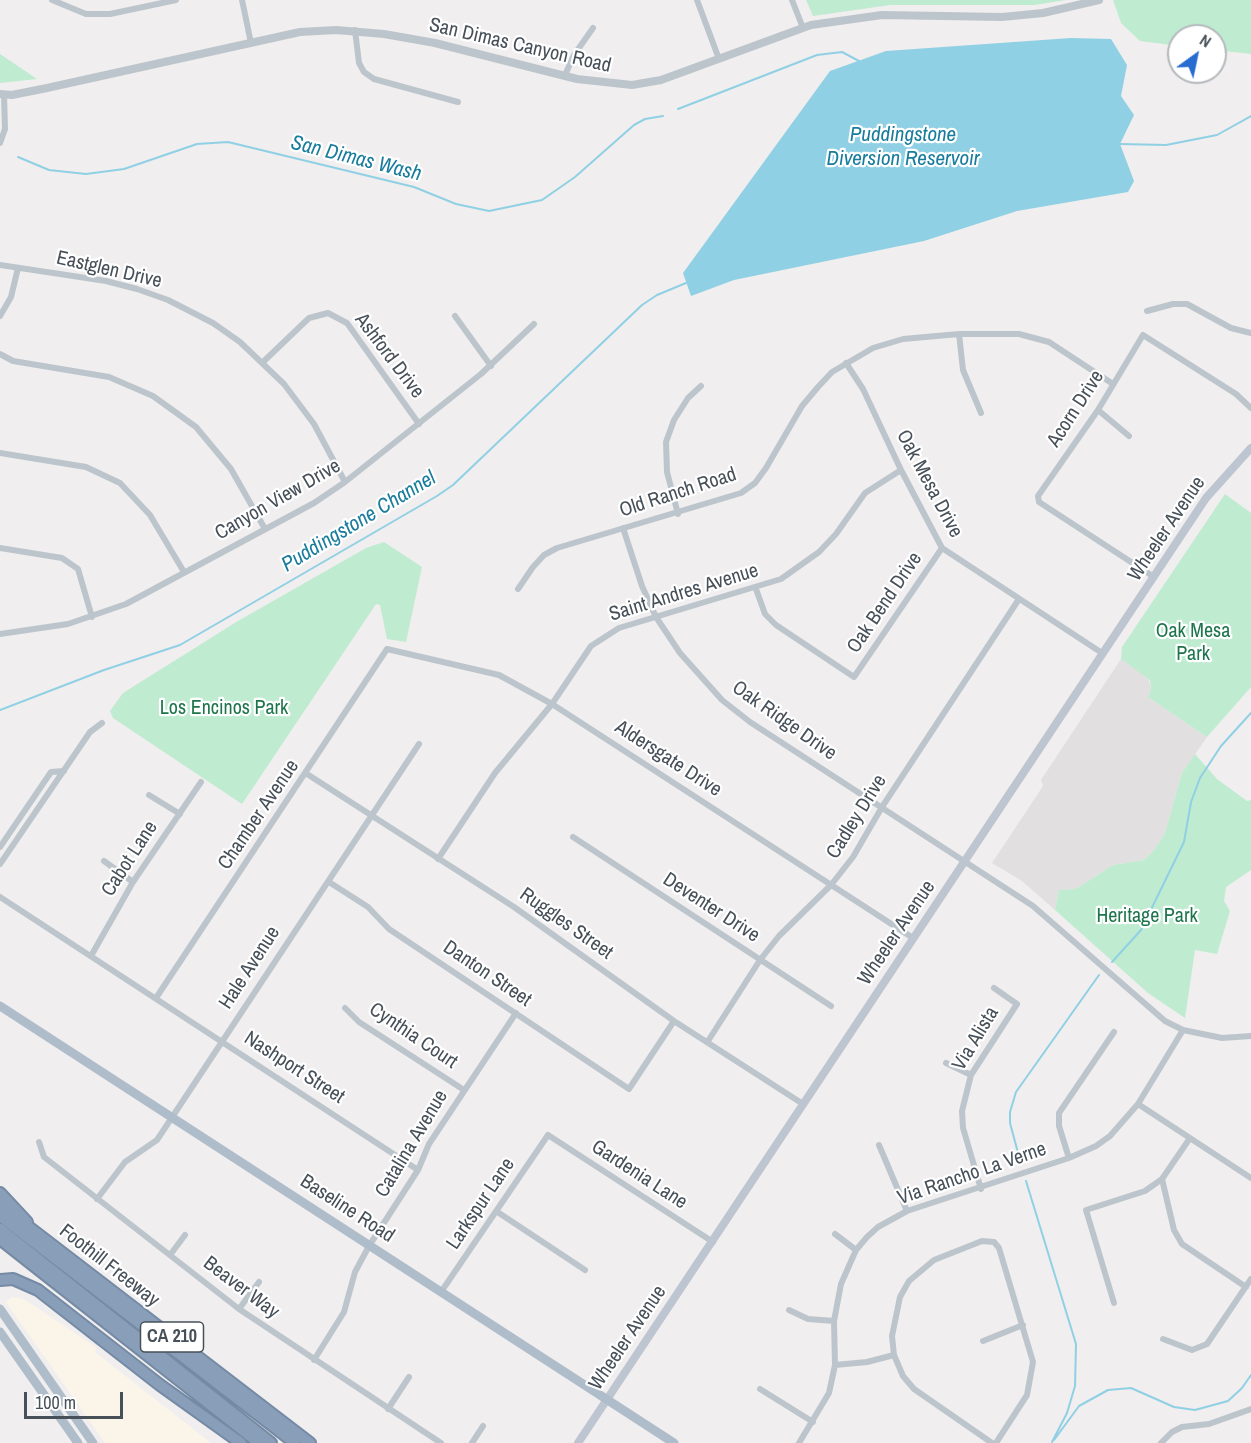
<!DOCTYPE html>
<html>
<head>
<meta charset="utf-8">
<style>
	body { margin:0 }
	#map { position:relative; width:1251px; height:1443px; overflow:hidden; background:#f0eeee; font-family:"Archivo Narrow",sans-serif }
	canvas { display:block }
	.north { position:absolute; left:1167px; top:24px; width:60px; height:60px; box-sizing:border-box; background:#fff; border:2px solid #b5b9bd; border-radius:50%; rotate:33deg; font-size:16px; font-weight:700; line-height:24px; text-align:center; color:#475059 }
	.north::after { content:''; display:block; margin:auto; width:21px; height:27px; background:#286cd0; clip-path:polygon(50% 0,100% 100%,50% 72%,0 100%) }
	.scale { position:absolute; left:24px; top:1392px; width:99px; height:27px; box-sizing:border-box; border:3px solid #475059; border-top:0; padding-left:8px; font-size:18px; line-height:21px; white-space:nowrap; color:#475059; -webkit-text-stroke:4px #fff; paint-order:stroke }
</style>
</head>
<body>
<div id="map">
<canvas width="1251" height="1443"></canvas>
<div class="north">N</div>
<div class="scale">100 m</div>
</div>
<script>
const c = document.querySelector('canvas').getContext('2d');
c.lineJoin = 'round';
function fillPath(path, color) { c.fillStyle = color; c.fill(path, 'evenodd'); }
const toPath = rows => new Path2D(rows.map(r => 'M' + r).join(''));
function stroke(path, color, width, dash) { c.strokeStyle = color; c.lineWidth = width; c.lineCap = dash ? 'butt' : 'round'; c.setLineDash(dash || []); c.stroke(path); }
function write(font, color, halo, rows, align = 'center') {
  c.font = font + ' "Archivo Narrow",sans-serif'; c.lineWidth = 4.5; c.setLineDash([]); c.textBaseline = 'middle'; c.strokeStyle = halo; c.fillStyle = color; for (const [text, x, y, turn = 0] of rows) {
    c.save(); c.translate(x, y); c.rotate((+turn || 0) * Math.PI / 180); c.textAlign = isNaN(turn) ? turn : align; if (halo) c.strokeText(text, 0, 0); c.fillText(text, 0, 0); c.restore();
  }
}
fillPath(toPath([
	[12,1297,24,1299,97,1348,95,1352,211,1443,105,1443,6,1302]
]), '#faf5e8');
fillPath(toPath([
	[1121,659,1148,677,1151,689,1148,697,1207,737,1182,773,1165,833,1155,849,1144,860,1113,865,1076,889,1059,890,1055,910,1022,881,992,863,1043,786,1041,780]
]), '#e1dfdf');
fillPath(toPath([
	[806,0,1066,0,1034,5,890,5,813,16],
	[1113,0,1251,0,1251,54,1215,50,1215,36,1179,36,1179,46,1140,41,1121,23],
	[0,54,37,79,0,83],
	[1225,494,1251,513,1251,687,1207,737,1148,697,1151,689,1150,680,1121,659,1122,647],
	[384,542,422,567,406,642,387,639,380,605,376,604,242,804,113,718,110,711,123,693,238,621,366,548],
	[1195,754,1217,779,1247,801,1251,800,1251,870,1226,887,1224,901,1230,911,1217,954,1195,950,1185,1018,1148,993,1055,910,1059,890,1076,889,1113,865,1144,860,1155,849,1165,833,1182,773]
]), '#bfebd1');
fillPath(toPath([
	[1071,38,1111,39,1127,65,1121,96,1134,115,1120,144,1134,181,1128,192,1017,211,924,241,734,280,691,296,683,273,830,71,886,51]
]), '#90d0e4');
stroke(toPath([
	[678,109,817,55,842,52,859,61],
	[1120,144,1166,145,1217,135,1251,116],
	[18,157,49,170,86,174,124,169,197,144,228,142,414,187,456,204,489,211,542,200,575,177,634,125,645,119,663,116],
	[0,710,104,670,180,645,437,496,453,485,642,305,657,295,686,283],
	[1112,962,1141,930,1184,842,1191,802,1200,778,1221,746,1251,713],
	[1021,1164,1010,1123,1010,1112,1016,1092,1099,975],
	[1026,1181,1076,1344,1075,1386,1067,1413,1052,1442],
	[1054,1440,1079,1406,1108,1390,1131,1388,1174,1407,1195,1410,1228,1401,1242,1388,1251,1375]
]), '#90d0e4', 2);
const motorway = toPath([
	[0,1193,27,1222],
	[0,1205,310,1443],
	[0,1216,295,1443],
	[0,1229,271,1443],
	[0,1239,259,1443],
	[0,1280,13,1279,38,1290,160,1385,241,1443]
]);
stroke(motorway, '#758aa4', 14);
stroke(toPath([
	[52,0,86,14,110,14,176,0],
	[242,0,251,43],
	[697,0,719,59],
	[792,0,803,28],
	[355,30,359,63,364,72,374,79,458,102],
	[565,75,574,55,593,28],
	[0,143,5,129,4,94],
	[0,265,106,281,137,289,168,300,213,323,240,342,284,384,314,424,345,482],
	[1147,311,1173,304,1187,304,1231,328,1251,333],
	[0,316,11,297,18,268],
	[455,316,491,366],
	[959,334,963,370,981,413],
	[0,354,13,361,109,377,153,396,196,427,231,469,265,529],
	[263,362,309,318,328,313,347,323,419,424],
	[846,363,863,389,901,470,942,548,1102,653],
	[1098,410,1129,436],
	[0,453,86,467,120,483,150,515,184,572],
	[678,514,667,472,666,442,674,420,688,398,701,386],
	[623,528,642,586,656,617,680,653,722,700,750,722,1033,906,1165,1021,1183,1030,1222,1038,1251,1036],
	[0,548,62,558,78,569,92,617],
	[1154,577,1039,502,1038,496,1098,410,1143,335,1236,394,1251,408],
	[518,589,533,567,544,555,557,548,741,493,755,483,766,468,802,406,818,387,832,372,873,348,903,339,959,334,1019,334,1049,342,1113,384],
	[756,589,765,614,776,625,854,677,942,548],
	[0,634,68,624,126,604,314,503,345,482,481,374,534,324],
	[307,774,514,907,674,1021,803,1104],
	[149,795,180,814],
	[573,837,831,1006],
	[0,847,51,772,64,771],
	[438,859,495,773,552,704,591,646,619,628,781,579,819,552,836,534,865,493,901,470],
	[104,861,133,882],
	[0,864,90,732,102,723],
	[329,882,368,907,389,929,629,1089,674,1021],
	[0,897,418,1170],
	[91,956,133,882,201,782],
	[156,998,387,649,499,675,552,704,913,938],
	[345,1008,359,1022,464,1090],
	[708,1041,760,960,779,936,831,885,853,857,882,807,1019,599],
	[946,1063,971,1075],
	[1138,1104,1251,1178],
	[1190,1138,1162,1179,1174,1230,1182,1244,1246,1287],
	[39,1142,44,1157,239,1309,441,1443],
	[879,1145,907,1211],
	[1069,1158,1059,1126,1059,1113,1114,1032],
	[981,1189,963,1128,962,1111,971,1075,1017,1004,994,988],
	[97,1199,125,1162,157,1140,419,744],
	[496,1211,585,1270],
	[835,1234,856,1250],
	[170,1255,185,1235],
	[441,1292,548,1135,713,1242],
	[1114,1303,1086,1210,1145,1191,1162,1179],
	[239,1309,259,1282],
	[789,1310,808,1319,834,1321],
	[1163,1339,1192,1350,1207,1344,1251,1279],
	[983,1341,1023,1325],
	[314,1360,344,1312,355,1272,369,1246,418,1170,429,1144,516,1013],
	[835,1365,867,1362,894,1355],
	[760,1389,813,1422],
	[388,1409,409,1377],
	[472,1443,483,1426],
	[799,1443,829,1393,835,1365,834,1321,841,1284,856,1250,867,1237,878,1227,907,1211,1069,1158,1096,1146,1110,1136,1138,1104,1183,1030],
	[992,1443,914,1389,903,1376,894,1355,892,1336,900,1297,909,1281,934,1260,982,1241,994,1242,999,1248,1033,1362,1027,1395,996,1443],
	[1161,1443,1172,1432,1182,1427,1209,1424,1251,1409]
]), '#bdc5cc', 6);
stroke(toPath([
	[0,94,12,95,47,88,300,32,336,30,384,34,435,43,577,79,632,85,661,80,811,25,882,15,1002,17,1043,13,1099,0]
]), '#bdc5cc', 8);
stroke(toPath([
	[578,1443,1206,498,1251,448]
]), '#bdc5d0', 8);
stroke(toPath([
	[0,1006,674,1443],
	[0,1309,93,1443],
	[0,1332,78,1443]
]), '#afbcca', 9);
stroke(motorway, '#899fb9', 10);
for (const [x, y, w] of [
	[172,1337,63]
]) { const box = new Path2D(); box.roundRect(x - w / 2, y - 15, w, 30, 4.5); c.fillStyle = '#fff'; c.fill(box); stroke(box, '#475059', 1.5); }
write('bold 18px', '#475059', null, [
	["CA 210",172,1337]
]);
write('20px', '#475059', '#fff', [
	["San Dimas Canyon Road",520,46,13],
	["Eastglen Drive",109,270,13],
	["Ashford Drive",389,356,53],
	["Acorn Drive",1076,409,-57],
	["Oak Mesa Drive",929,484,62],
	["Old Ranch Road",678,493,-18],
	["Canyon View Drive",278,500,-30],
	["Wheeler Avenue",1167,529,-56],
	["Saint Andres Avenue",684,593,-17],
	["Oak Bend Drive",885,603,-56],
	["Oak Ridge Drive",784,721,35],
	["Aldersgate Drive",668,759,33],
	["Chamber Avenue",259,815,-56],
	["Cadley Drive",857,817,-58],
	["Cabot Lane",130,859,-57],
	["Deventer Drive",711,908,33],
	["Ruggles Street",566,924,35],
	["Wheeler Avenue",897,933,-56],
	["Hale Avenue",250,968,-57],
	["Danton Street",487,974,34],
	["Cynthia Court",413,1036,34],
	["Via Alista",976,1039,-59],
	["Nashport Street",294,1068,33],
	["Catalina Avenue",412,1144,-59],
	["Via Rancho La Verne",972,1174,-19],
	["Gardenia Lane",639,1175,33],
	["Larkspur Lane",481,1204,-56],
	["Baseline Road",347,1209,33],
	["Foothill Freeway",109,1266,38],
	["Beaver Way",241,1288,37],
	["Wheeler Avenue",628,1338,-56]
]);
write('20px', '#1e754c', '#fff', [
	["Oak Mesa",1193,632],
	["Park",1193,655],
	["Los Encinos Park",224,709],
	["Heritage Park",1147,917]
]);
write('italic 21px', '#187c9c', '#fff', [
	["Puddingstone",903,135],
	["Diversion Reservoir",903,159],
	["San Dimas Wash",356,159,14],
	["Puddingstone Channel",359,522,-31]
]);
</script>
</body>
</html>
